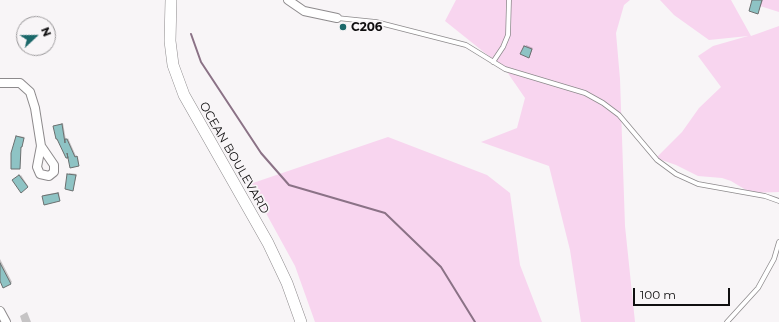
<!DOCTYPE html>
<html>
<head>
<meta charset="utf-8">
<style>
	body { margin:0 }
	#map { position:relative; width:779px; height:322px; overflow:hidden; background:#f8f5f7; font-family:Montserrat,sans-serif }
	canvas { display:block }
	.north { position:absolute; left:16px; top:16px; width:40px; height:40px; box-sizing:border-box; background:#f8f5f7; border:1px solid #9b999b; border-radius:50%; rotate:68deg; font-size:11px; font-weight:700; line-height:16px; text-align:center; color:#100f10 }
	.north::after { content:''; display:block; margin:auto; width:14px; height:18px; background:#1b686a; clip-path:polygon(50% 0,100% 100%,50% 72%,0 100%) }
	.scale { position:absolute; left:633px; top:288px; width:97px; height:18px; box-sizing:border-box; border:2px solid #100f10; border-top:0; padding-left:5px; font-size:12px; line-height:14px; white-space:nowrap; color:#100f10; -webkit-text-stroke:3px #f8f5f7; paint-order:stroke }
</style>
</head>
<body>
<div id="map">
<canvas width="779" height="322"></canvas>
<div class="north">N</div>
<div class="scale">100 m</div>
</div>
<script>
const c = document.querySelector('canvas').getContext('2d');
c.lineJoin = 'round';
function fillPath(path, color) { c.fillStyle = color; c.fill(path, 'evenodd'); }
const toPath = rows => new Path2D(rows.map(r => 'M' + r).join(''));
function stroke(path, color, width, dash) { c.strokeStyle = color; c.lineWidth = width; c.lineCap = dash ? 'butt' : 'round'; c.setLineDash(dash || []); c.stroke(path); }
function write(font, color, halo, rows, align = 'center') {
  c.font = font + ' Montserrat,sans-serif'; c.lineWidth = 3.5; c.setLineDash([]); c.textBaseline = 'middle'; c.strokeStyle = halo; c.fillStyle = color; for (const [text, x, y, turn = 0] of rows) {
    c.save(); c.translate(x, y); c.rotate((+turn || 0) * Math.PI / 180); c.textAlign = isNaN(turn) ? turn : align; if (halo) c.strokeText(text, 0, 0); c.fillText(text, 0, 0); c.restore();
  }
}
fillPath(toPath([
	[456,0,630,0,624,5,616,33,620,79,625,226,635,322,581,322,570,250,549,166,481,142,517,128,525,98,505,69,445,21],
	[660,0,731,0,751,36,779,26,779,192,751,193,731,181,722,178,698,176,676,165,656,158,682,132,699,108,721,87,698,56,713,46,748,36,709,40,674,15],
	[762,0,779,0,779,12,760,6],
	[388,137,487,175,510,193,520,265,542,322,315,322,295,266,250,184]
]), '#f8d5ef');
fillPath(toPath([
	[753,0,763,0,758,13],
	[526,45,533,48,530,55,522,54],
	[63,123,66,140,68,138,76,156,78,156,79,165,69,155,54,126],
	[18,136,25,137,21,147,19,168],
	[69,173,77,174,73,189,66,188],
	[21,175,28,186,27,187,14,179],
	[59,192,60,200,43,197,44,195],
	[0,259,12,282,11,283,0,279],
	[27,312,31,322,22,322,20,316]
]), '#0003');
stroke(toPath([
	[191,34,201,62,261,153,289,185,385,213,441,267,475,322]
]), '#8b7286', 2);
const building = toPath([
	[752,0,762,0,758,14,749,11,752,0],
	[524,46,532,49,529,58,520,54,524,46],
	[62,124,65,143,65,139,67,139,75,157,77,156,79,166,70,168,67,153,68,158,66,158,57,139,56,139,53,126,62,124],
	[16,136,24,138,22,147,21,147,20,169,11,169,11,153,16,136],
	[67,174,76,175,73,191,65,189,67,174],
	[19,175,28,187,21,193,12,180,19,175],
	[58,193,60,201,44,205,42,196,58,193],
	[0,263,11,284,3,288,0,281,0,263]
]);
fillPath(building, '#8ec3c4');
stroke(building, '#6b6f6f', 1);
const lane = toPath([
	[337,18,376,22,466,45,505,69,585,93,603,103,619,115,657,160,676,174,698,184,765,196,779,201],
	[493,62,503,47,508,35,509,0],
	[727,322,758,288,774,259,779,242]
]);
const street = toPath([
	[288,0,304,11,337,18],
	[0,83,20,83,30,92,35,108,41,146,37,167,40,174,49,176,54,172,54,165,41,146],
	[0,311,6,322]
]);
const secondary = toPath([
	[171,0,170,41,173,65,184,95,268,243,287,283,301,322]
]);
stroke(lane, '#8d8a8c', 5.5);
stroke(street, '#8d8a8c', 10);
stroke(secondary, '#8d8a8c', 12);
stroke(lane, '#fff', 4);
stroke(street, '#fff', 8);
stroke(secondary, '#fff', 11);
for (const [x, y, r, color] of [
	[343,27,4,"#1b686a"]
]) { const dot = new Path2D(); dot.arc(x, y, r, 0, 2 * Math.PI); c.fillStyle = color; c.fill(dot); stroke(dot, '#f8f5f7', 1.5); }
write('bold 12px', '#100f10', '#f8f5f7', [
	["C206",351,27]
], 'left');
write('12px', '#100f10', '#f8f5f7', [
	["OCEAN BOULEVARD",234,158,60]
]);
</script>
</body>
</html>
